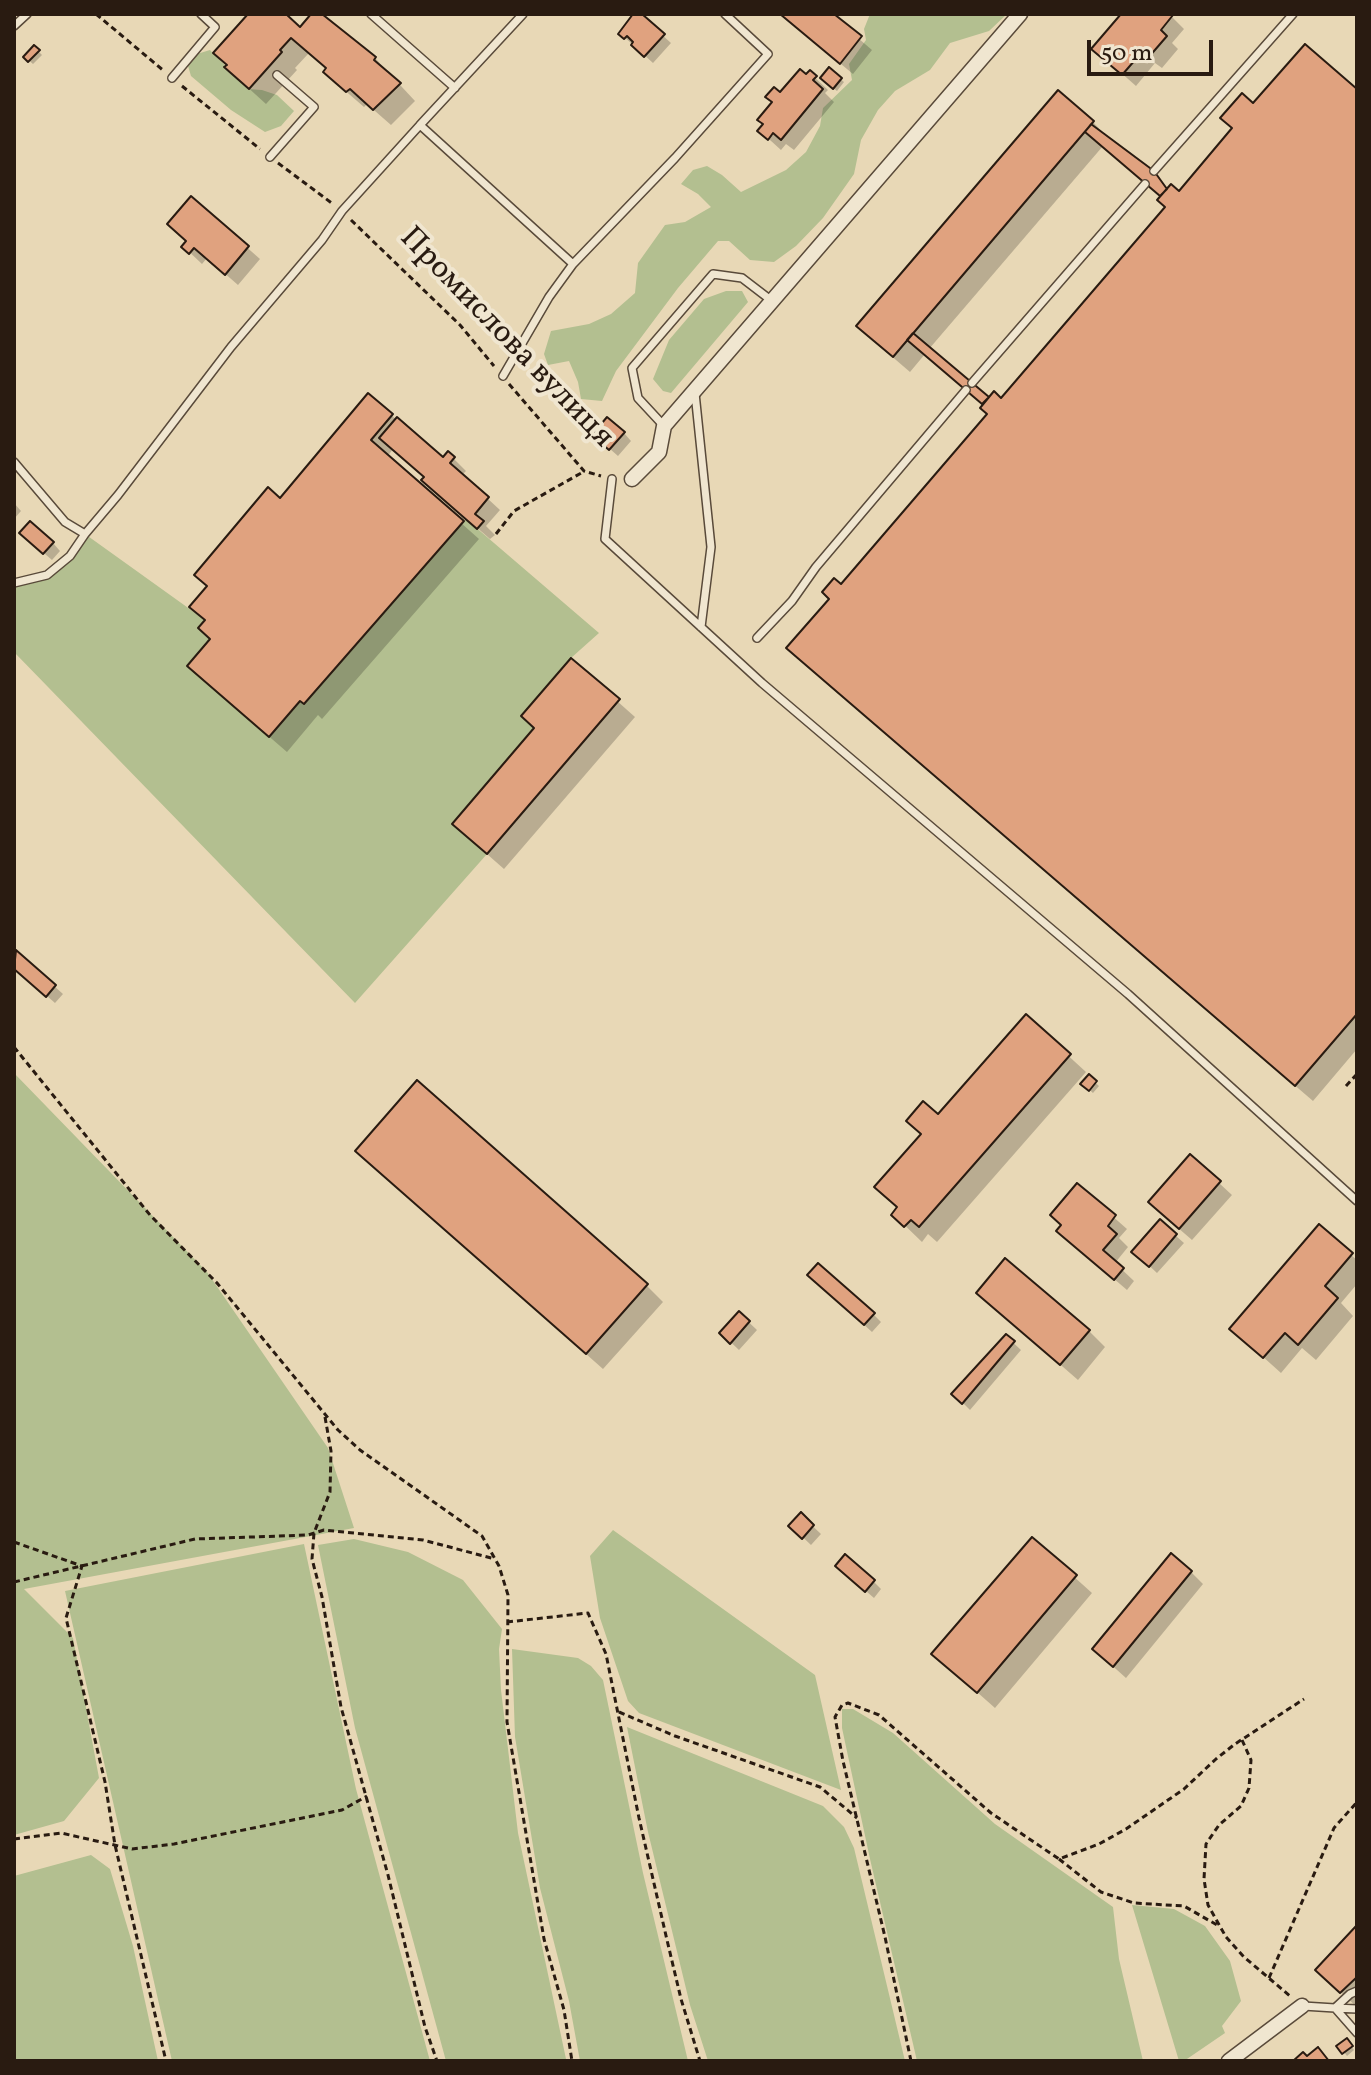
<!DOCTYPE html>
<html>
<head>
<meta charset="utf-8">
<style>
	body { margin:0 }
	#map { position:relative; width:1371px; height:2075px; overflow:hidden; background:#e8d8b6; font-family:Vollkorn,serif }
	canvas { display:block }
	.frame { position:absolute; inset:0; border:16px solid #291b11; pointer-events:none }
	.scale { position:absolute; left:1087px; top:40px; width:126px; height:36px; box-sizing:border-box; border:4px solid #291b11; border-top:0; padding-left:10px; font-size:24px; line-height:28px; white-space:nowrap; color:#291b11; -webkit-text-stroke:6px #f0e6d0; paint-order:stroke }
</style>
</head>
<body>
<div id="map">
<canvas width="1371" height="2075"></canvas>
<div class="frame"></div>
<div class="scale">50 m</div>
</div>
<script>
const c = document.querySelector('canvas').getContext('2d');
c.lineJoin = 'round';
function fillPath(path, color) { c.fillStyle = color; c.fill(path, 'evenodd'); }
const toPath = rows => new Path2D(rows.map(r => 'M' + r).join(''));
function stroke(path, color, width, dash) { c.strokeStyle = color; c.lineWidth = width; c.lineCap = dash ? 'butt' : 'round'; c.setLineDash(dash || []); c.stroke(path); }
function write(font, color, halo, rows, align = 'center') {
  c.font = font + ' Vollkorn,serif'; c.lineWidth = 8; c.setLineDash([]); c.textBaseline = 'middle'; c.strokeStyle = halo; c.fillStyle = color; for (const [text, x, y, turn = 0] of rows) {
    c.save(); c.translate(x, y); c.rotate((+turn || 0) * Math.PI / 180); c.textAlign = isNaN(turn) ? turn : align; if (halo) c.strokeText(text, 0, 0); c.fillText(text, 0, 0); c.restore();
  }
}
fillPath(toPath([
	[870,14,1007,14,989,31,950,43,930,70,895,91,878,110,861,140,854,174,823,218,796,246,774,262,750,260,729,241,718,241,678,288,616,371,602,401,581,399,578,382,569,361,548,365,544,354,551,331,589,324,611,314,635,293,638,263,665,225,685,222,711,207,698,194,681,184,693,170,707,166,722,175,741,192,786,170,806,152,820,126,823,108,852,80,849,64,866,40,864,29],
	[210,50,248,89,262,90,277,95,294,111,281,126,265,132,231,110,191,76,188,66,197,54],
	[726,291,742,291,748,302,671,393,663,391,653,379,669,340,704,299],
	[466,519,599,633,571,658,522,716,534,728,452,823,487,854,355,1003,14,652,14,583,47,575,85,534,205,620,198,628,210,639,187,666,269,737,300,701,305,704],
	[14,1073,207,1272,328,1448,354,1528,24,1589,73,1638,99,1778,64,1821,14,1835],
	[613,1530,815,1675,841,1790,639,1713,628,1701,600,1618,590,1556],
	[354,1539,408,1552,463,1580,502,1629,499,1649,501,1690,518,1833,566,2059,446,2061,355,1728,318,1545],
	[304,1544,356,1789,430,2061,172,2061,65,1591],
	[512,1649,578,1658,591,1666,603,1680,643,1873,688,2061,580,2061,569,2001,540,1888,515,1737],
	[842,1709,853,1709,893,1733,995,1824,1113,1907,1119,1959,1143,2061,917,2061,870,1859,842,1728],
	[627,1727,823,1806,844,1827,854,1848,905,2061,708,2061,690,2005,648,1832],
	[91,1855,110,1869,133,1946,158,2061,14,2061,14,1876],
	[1132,1905,1174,1909,1205,1926,1230,1961,1241,2001,1222,2026,1225,2033,1184,2061,1179,2061]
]), '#b3bf90');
fillPath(toPath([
	[251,14,283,14,300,30,314,14,319,14,375,58,415,101,391,125,367,104,364,107,342,88,328,69,309,53,295,68,297,70,266,104,244,84],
	[636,14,639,14,671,43,653,63,621,34],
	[830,14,872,50,853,74,782,15],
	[1123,14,1169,14,1184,29,1172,43,1178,49,1162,68,1155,63,1136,86,1094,49],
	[34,47,42,55,33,64,25,57],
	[829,70,844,82,837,91,822,79],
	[810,73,828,90,825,93,834,102,794,150,786,144,781,150,760,131],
	[1357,91,1357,1049,1313,1101,805,665,842,587,989,415,985,405,925,354,910,372,875,342,1093,122,1109,139,1152,172,1168,190,1179,194],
	[1103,146,1162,197,1167,208,1001,401,989,400,929,349],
	[192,199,260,259,238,285,207,258,202,264,183,246,188,242],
	[391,415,443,460,448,454,454,459,466,471,462,475,500,510,486,526,495,535,490,539,436,492,426,478,393,449,387,457,479,539,322,719,318,715,287,752,206,682,212,639,281,501],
	[624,433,631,441,618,456,602,442],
	[14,503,21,511,14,519],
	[30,541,53,543,60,551,52,560],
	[572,661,635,717,504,869,471,840,536,729],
	[16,952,63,994,55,1003,14,967],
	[1026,1017,1086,1072,937,1242,928,1234,922,1242,893,1214,899,1208,938,1117],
	[1089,1077,1099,1086,1093,1093,1083,1084],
	[375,1167,646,1285,663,1302,603,1369],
	[1219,1183,1232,1195,1192,1240,1162,1214],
	[1077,1185,1127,1229,1119,1238,1128,1247,1115,1263,1134,1281,1127,1290,1058,1231,1063,1225],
	[1160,1222,1184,1243,1157,1273,1142,1259],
	[1351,1255,1357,1260,1357,1284,1341,1303,1353,1316,1316,1360,1302,1348,1281,1373,1232,1329],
	[818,1283,873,1314,881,1322,872,1332],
	[978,1293,1089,1331,1105,1347,1078,1380],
	[739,1313,757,1330,739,1350,721,1333],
	[1006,1336,1021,1350,970,1410,954,1394],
	[801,1515,821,1534,811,1545,791,1526],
	[1032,1539,1092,1593,995,1708,934,1654],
	[1191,1572,1203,1584,1126,1678,1107,1661],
	[845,1573,873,1581,881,1589,874,1598],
	[1357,1927,1357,2007,1334,1986],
	[1347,2041,1354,2050,1347,2056,1344,2052]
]), '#0003');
const building = toPath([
	[248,14,286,14,300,27,311,14,322,14,376,57,374,60,401,83,373,110,350,89,346,92,323,72,326,68,291,38,280,50,282,52,249,89,224,67,227,65,213,53,248,14],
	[633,14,642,14,665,34,644,57,631,45,633,42,627,36,624,39,618,34,633,14],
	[780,14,834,14,862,36,840,64,780,14],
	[1121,14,1173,15,1161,30,1167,36,1148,58,1142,52,1122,75,1091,49,1121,14],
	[1305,44,1357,89,1357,1014,1295,1086,786,648,829,599,822,592,834,578,841,584,987,414,980,408,994,391,1001,398,1165,207,1157,200,1171,184,1179,191,1232,128,1220,118,1242,93,1253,103,1305,44],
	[34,45,40,50,28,62,23,57,34,45],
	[829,67,842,78,833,89,820,78,829,67],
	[800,69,806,74,810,70,817,76,813,80,823,89,781,140,773,133,768,140,757,131,763,124,757,120,772,102,765,97,774,87,780,92,800,69],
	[1058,90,1094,121,893,357,856,326,1058,90],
	[1091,124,1154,171,1167,189,1160,196,1085,132,1091,124],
	[191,196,249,246,225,275,194,248,189,254,181,247,186,241,167,224,191,196],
	[913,333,989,397,982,404,907,340,913,333],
	[368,393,393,414,371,440,464,521,304,704,300,701,269,737,187,666,210,639,198,628,205,620,189,607,207,586,194,575,268,487,280,498,368,393],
	[397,417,443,457,448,451,455,457,450,463,489,497,475,514,484,521,477,529,421,480,424,477,379,438,397,417],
	[607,417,625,432,609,450,592,435,607,417],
	[30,521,54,542,43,554,19,533,30,521],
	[571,658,620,699,487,854,452,824,534,728,521,716,571,658],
	[16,950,56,985,46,997,14,969,16,950],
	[1026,1014,1071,1054,919,1227,911,1220,904,1227,891,1215,897,1207,874,1187,921,1134,906,1121,923,1101,938,1114,1026,1014],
	[1089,1074,1097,1081,1089,1091,1080,1084,1089,1074],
	[417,1080,648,1284,586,1354,355,1151,417,1080],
	[1190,1154,1221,1181,1179,1229,1148,1202,1190,1154],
	[1077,1183,1116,1215,1108,1226,1117,1234,1103,1250,1124,1268,1114,1280,1056,1231,1061,1225,1050,1215,1077,1183],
	[1160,1219,1177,1234,1149,1267,1131,1252,1160,1219],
	[1319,1224,1353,1253,1325,1286,1338,1298,1298,1345,1285,1333,1263,1358,1229,1329,1319,1224],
	[1005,1258,1090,1330,1060,1365,976,1293,1005,1258],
	[818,1263,875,1313,864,1325,807,1275,818,1263],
	[739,1311,750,1321,730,1344,719,1333,739,1311],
	[1006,1334,1015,1341,962,1404,951,1394,1006,1334],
	[801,1512,814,1525,802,1539,788,1526,801,1512],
	[1032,1537,1077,1575,977,1693,931,1654,1032,1537],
	[1171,1553,1192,1571,1113,1667,1092,1649,1171,1553],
	[845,1554,875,1580,865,1592,835,1566,845,1554],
	[1357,1925,1357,1977,1340,1993,1315,1970,1357,1925],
	[1347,2038,1353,2046,1342,2054,1336,2046,1347,2038],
	[1318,2047,1329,2061,1293,2061,1303,2052,1307,2056,1318,2047]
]);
fillPath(building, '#e0a27f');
stroke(building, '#291b11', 2);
const service = toPath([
	[371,14,455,88],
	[14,26,27,14],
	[172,78,215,27,201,14],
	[420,125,523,14],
	[270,157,314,107,277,75],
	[1154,171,1293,14],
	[573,264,675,158,768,54,725,14],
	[972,383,1145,184],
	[695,393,711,547,701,627],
	[664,426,638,398,632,368,713,274,742,278,772,301],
	[14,462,65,522,85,534,118,495,231,347,322,240,342,211,420,125,573,264,549,297,503,376],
	[612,479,605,539,762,683,1128,994,1357,1201],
	[14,583,47,575,70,556,85,534],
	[757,638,792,601,816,567,966,390],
	[1303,2006,1335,2008,1357,2033],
	[1335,2008,1350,1994,1357,1991],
	[1335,2008,1357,2009]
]);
const minor = toPath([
	[632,479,659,452,664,426,1020,14],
	[1229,2061,1302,2006]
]);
stroke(service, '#594a3a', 10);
stroke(minor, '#594a3a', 17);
stroke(toPath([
	[96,14,164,71],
	[182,86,260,149],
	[278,163,333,204],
	[351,220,460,325,494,366],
	[509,384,584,471,601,476],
	[496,534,514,511,583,472],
	[14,1047,150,1215,217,1283,338,1430,360,1450,482,1536,499,1566,508,1595,507,1722,544,1939,564,2010,572,2061],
	[1346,1086,1357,1074],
	[325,1417,331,1451,330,1492,314,1533,312,1559,322,1597,341,1707,388,1875,425,2027,437,2061],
	[14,1542,82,1566,66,1618,105,1782,115,1845,166,2061],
	[14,1582,195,1539,308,1535,324,1530,423,1540,495,1559],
	[507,1622,588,1613,606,1654,639,1818,667,1940,681,1999,700,2061],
	[619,1712,675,1736,820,1787,857,1818],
	[1242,1740,1251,1760,1249,1788,1241,1806,1219,1825,1206,1844,1204,1879,1208,1905,1226,1937,1244,1957,1290,1996],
	[14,1839,61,1833,132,1849,174,1844,342,1810,367,1796],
	[1059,1859,1101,1892,1134,1903,1184,1906,1217,1925],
	[1269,1978,1334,1828,1357,1802],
	[911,2061,885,1937,843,1761,835,1717,842,1705,848,1703,879,1715,991,1813,1059,1859,1099,1844,1126,1829,1184,1789,1216,1759,1235,1744,1304,1699]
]), '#291b11', 3, [6, 4]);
stroke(service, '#f0e6d0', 7);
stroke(minor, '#f0e6d0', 14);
write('32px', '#291b11', '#f0e6d0', [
	["Промислова вулиця",505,339,46]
]);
</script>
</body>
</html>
